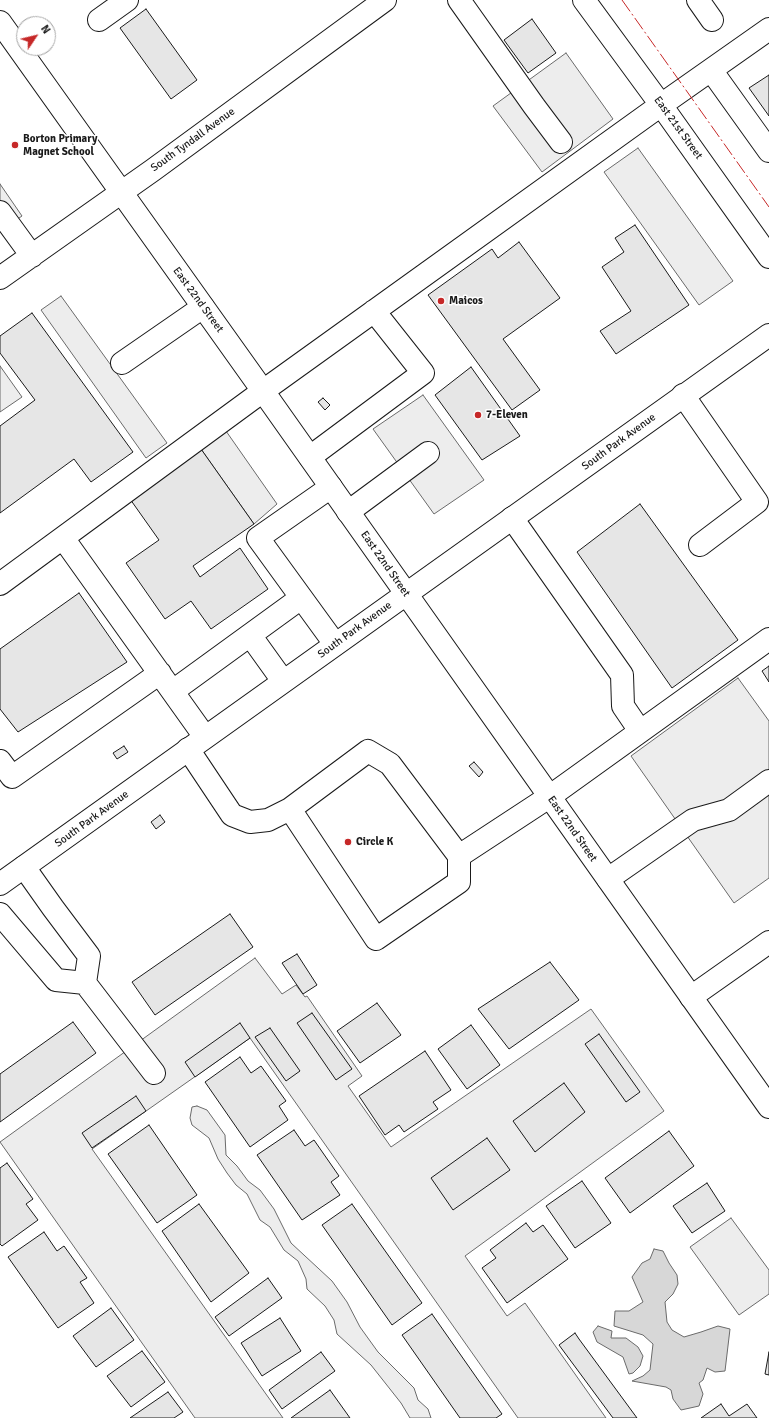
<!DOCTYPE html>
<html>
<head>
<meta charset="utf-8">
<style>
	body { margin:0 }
	#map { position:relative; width:769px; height:1418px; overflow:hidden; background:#fff; font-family:Signika,sans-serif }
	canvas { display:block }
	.north { position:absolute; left:16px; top:16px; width:40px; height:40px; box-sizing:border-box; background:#fff; border:1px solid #a3a3a3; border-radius:50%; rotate:55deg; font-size:11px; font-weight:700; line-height:16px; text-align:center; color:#1a1a1a }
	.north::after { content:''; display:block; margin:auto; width:14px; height:18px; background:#c62828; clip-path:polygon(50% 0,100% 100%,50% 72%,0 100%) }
</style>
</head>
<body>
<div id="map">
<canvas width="769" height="1418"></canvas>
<div class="north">N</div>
</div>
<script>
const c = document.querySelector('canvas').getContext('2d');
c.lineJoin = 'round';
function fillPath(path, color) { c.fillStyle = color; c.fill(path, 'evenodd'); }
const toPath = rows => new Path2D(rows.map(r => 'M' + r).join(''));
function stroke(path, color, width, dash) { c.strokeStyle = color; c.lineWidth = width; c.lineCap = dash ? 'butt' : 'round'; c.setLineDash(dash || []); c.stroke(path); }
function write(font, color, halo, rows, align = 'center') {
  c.font = font + ' Signika,sans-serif'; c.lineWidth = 3; c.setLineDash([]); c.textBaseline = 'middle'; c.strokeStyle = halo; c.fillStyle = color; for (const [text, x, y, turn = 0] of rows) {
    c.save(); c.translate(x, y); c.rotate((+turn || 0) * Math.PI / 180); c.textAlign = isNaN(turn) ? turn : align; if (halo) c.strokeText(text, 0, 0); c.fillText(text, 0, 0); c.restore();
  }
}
const built = toPath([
	[566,53,613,119,542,172,493,106,566,53],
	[638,148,733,281,699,305,604,172,638,148],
	[0,184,22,216,0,231,0,184],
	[61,296,167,443,146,458,41,310,61,296],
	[0,366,22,397,0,412,0,366],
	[423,395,484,480,434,514,373,429,423,395],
	[226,431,277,504,254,524,201,449,226,431],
	[738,678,769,721,769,878,734,903,631,756,738,678],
	[255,958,282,994,296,985,305,997,307,996,362,1076,348,1086,391,1147,591,1009,664,1111,465,1256,507,1316,525,1303,606,1418,518,1418,250,1038,92,1149,283,1418,195,1418,0,1142,255,958],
	[197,1106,207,1110,225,1135,226,1155,237,1166,248,1181,260,1190,274,1209,291,1243,332,1281,347,1302,360,1327,378,1352,414,1388,418,1400,428,1409,431,1418,410,1418,401,1403,371,1365,337,1334,334,1320,325,1306,307,1289,306,1279,298,1261,284,1250,270,1227,260,1220,247,1194,236,1185,227,1173,218,1159,209,1138,192,1125,190,1118,192,1107,197,1106],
	[731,1218,769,1270,769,1294,739,1315,690,1247,731,1218]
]);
fillPath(built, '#ededed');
stroke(built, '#6a6a6a', 1);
const water = toPath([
	[654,1249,663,1251,669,1263,677,1275,678,1284,673,1294,665,1302,667,1322,672,1330,684,1337,701,1332,718,1326,730,1329,725,1371,715,1372,707,1368,703,1380,699,1383,703,1394,699,1406,681,1410,673,1399,671,1390,666,1387,632,1381,643,1376,650,1370,653,1344,643,1335,614,1326,615,1311,629,1311,643,1302,632,1277,642,1263,650,1259,654,1249],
	[598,1326,612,1331,611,1338,626,1338,638,1347,643,1356,640,1366,633,1373,629,1374,623,1357,597,1342,593,1332,598,1326]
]);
fillPath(water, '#d7d7d7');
stroke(water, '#6a6a6a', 1);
const building = toPath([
	[146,9,197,80,171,99,120,28,146,9],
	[532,19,556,53,528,73,504,40,532,19],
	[769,75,769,116,749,88,769,75],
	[635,225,689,305,616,354,600,331,631,311,602,267,624,252,615,238,635,225],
	[519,242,560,298,503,339,540,390,512,410,428,295,492,249,498,258,519,242],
	[32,313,133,452,91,482,74,459,0,513,0,426,35,400,0,353,0,336,32,313],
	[471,367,520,436,482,460,435,395,471,367],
	[323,398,330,405,325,410,318,402,323,398],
	[201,449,254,524,193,566,200,577,240,548,268,589,211,629,191,601,165,619,126,563,159,540,130,499,201,449],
	[640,504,738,640,672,688,577,552,640,504],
	[79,593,127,662,18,732,0,709,0,649,79,593],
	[769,666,769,682,762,671,769,666],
	[124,746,128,752,117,759,113,753,124,746],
	[474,762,483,772,479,777,469,766,474,762],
	[160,815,165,822,156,829,151,822,160,815],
	[230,914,253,947,155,1015,132,982,230,914],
	[297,954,317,985,303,994,282,963,297,954],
	[550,962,579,1000,509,1049,478,1009,550,962],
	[377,1003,401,1035,360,1063,337,1031,377,1003],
	[312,1013,352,1069,336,1080,297,1023,312,1013],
	[73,1022,96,1053,0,1122,0,1074,73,1022],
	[240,1023,250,1038,195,1077,185,1062,240,1023],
	[471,1025,500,1065,467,1089,438,1049,471,1025],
	[270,1028,300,1071,286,1081,255,1037,270,1028],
	[599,1034,640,1092,626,1102,585,1044,599,1034],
	[425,1051,451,1090,433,1102,438,1109,404,1132,399,1125,385,1135,359,1096,425,1051],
	[240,1057,251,1073,261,1066,286,1101,279,1106,288,1120,250,1147,205,1082,240,1057],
	[564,1083,585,1112,535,1152,513,1121,564,1083],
	[136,1096,146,1111,92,1148,82,1133,136,1096],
	[149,1125,197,1195,157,1223,108,1154,149,1125],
	[294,1130,305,1146,314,1140,339,1176,331,1182,340,1195,302,1220,257,1155,294,1130],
	[669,1131,694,1166,630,1213,605,1178,669,1131],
	[487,1138,510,1170,453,1210,431,1178,487,1138],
	[7,1163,33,1199,26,1204,38,1220,2,1246,0,1244,0,1168,7,1163],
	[582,1181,611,1223,575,1248,546,1206,582,1181],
	[707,1183,725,1211,692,1233,673,1206,707,1183],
	[199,1204,249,1273,211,1302,162,1231,199,1204],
	[352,1204,422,1303,392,1325,322,1225,352,1204],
	[526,1223,533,1232,543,1225,568,1259,507,1303,482,1268,496,1258,490,1250,526,1223],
	[44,1232,57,1251,64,1246,87,1278,80,1282,94,1303,58,1328,8,1257,44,1232],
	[268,1278,282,1298,229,1336,215,1317,268,1278],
	[111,1308,134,1340,96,1367,73,1336,111,1308],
	[432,1314,502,1414,496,1418,460,1418,402,1335,432,1314],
	[280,1318,301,1351,262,1376,241,1343,280,1318],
	[575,1333,579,1339,637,1418,613,1418,559,1345,575,1333],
	[142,1351,165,1382,131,1407,107,1376,142,1351],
	[321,1352,335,1371,282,1409,269,1390,321,1352],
	[769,1352,769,1375,765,1374,769,1352],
	[330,1390,350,1418,291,1418,330,1390],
	[168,1392,183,1412,174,1418,130,1418,168,1392],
	[721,1404,729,1416,747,1404,757,1418,701,1418,721,1404]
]);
fillPath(building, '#e6e6e6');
stroke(building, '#1a1a1a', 1);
const minor = toPath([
	[459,0,534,106,561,142],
	[584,0,661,105,769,257],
	[698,0,712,20],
	[99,20,127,0],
	[711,70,769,151],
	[0,212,32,256],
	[0,278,153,170,385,0],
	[122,363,203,307],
	[683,395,757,502,700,545],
	[310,457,423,373,374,311],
	[331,487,258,538,335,644],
	[348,512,428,453],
	[512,518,622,675,623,706,640,731],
	[63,538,205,737],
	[0,584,263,391,661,105,769,29],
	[250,635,283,681],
	[173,691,301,598],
	[188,749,232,815,250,822,268,820,290,809,368,751,390,764,459,856,549,797,769,639],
	[0,761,12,777,160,673],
	[290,809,376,939,459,882,459,856],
	[24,867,53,908,89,956,85,983],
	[608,879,693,820,729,810,769,781],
	[0,914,56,980,85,983,95,996,154,1073],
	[691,997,769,942]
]);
const major = toPath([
	[0,22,263,391,769,1107],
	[0,884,769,335]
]);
stroke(minor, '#1a1a1a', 24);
stroke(major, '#1a1a1a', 24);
stroke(minor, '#fff', 22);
stroke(major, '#fff', 22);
stroke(toPath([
	[622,0,769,207]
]), '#c62828', 1, [14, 3, 2, 3]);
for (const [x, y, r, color] of [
	[15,145,4,"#c62828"],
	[441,301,4,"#c62828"],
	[478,415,4,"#c62828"],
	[348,842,4,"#c62828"]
]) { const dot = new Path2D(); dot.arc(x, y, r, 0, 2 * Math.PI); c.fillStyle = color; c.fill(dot); stroke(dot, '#fff', 1.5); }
write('11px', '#1a1a1a', '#fff', [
	["East 21st Street",678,128,54],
	["South Tyndall Avenue",193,140,-36],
	["East 22nd Street",198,300,54],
	["South Park Avenue",619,442,-36],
	["East 22nd Street",385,564,55],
	["South Park Avenue",355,630,-36],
	["South Park Avenue",92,819,-36],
	["East 22nd Street",572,829,55]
]);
write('bold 11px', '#1a1a1a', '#fff', [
	["Borton Primary",23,139],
	["Magnet School",23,152],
	["Maicos",449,301],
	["7-Eleven",486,415],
	["Circle K",356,842]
], 'left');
</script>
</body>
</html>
